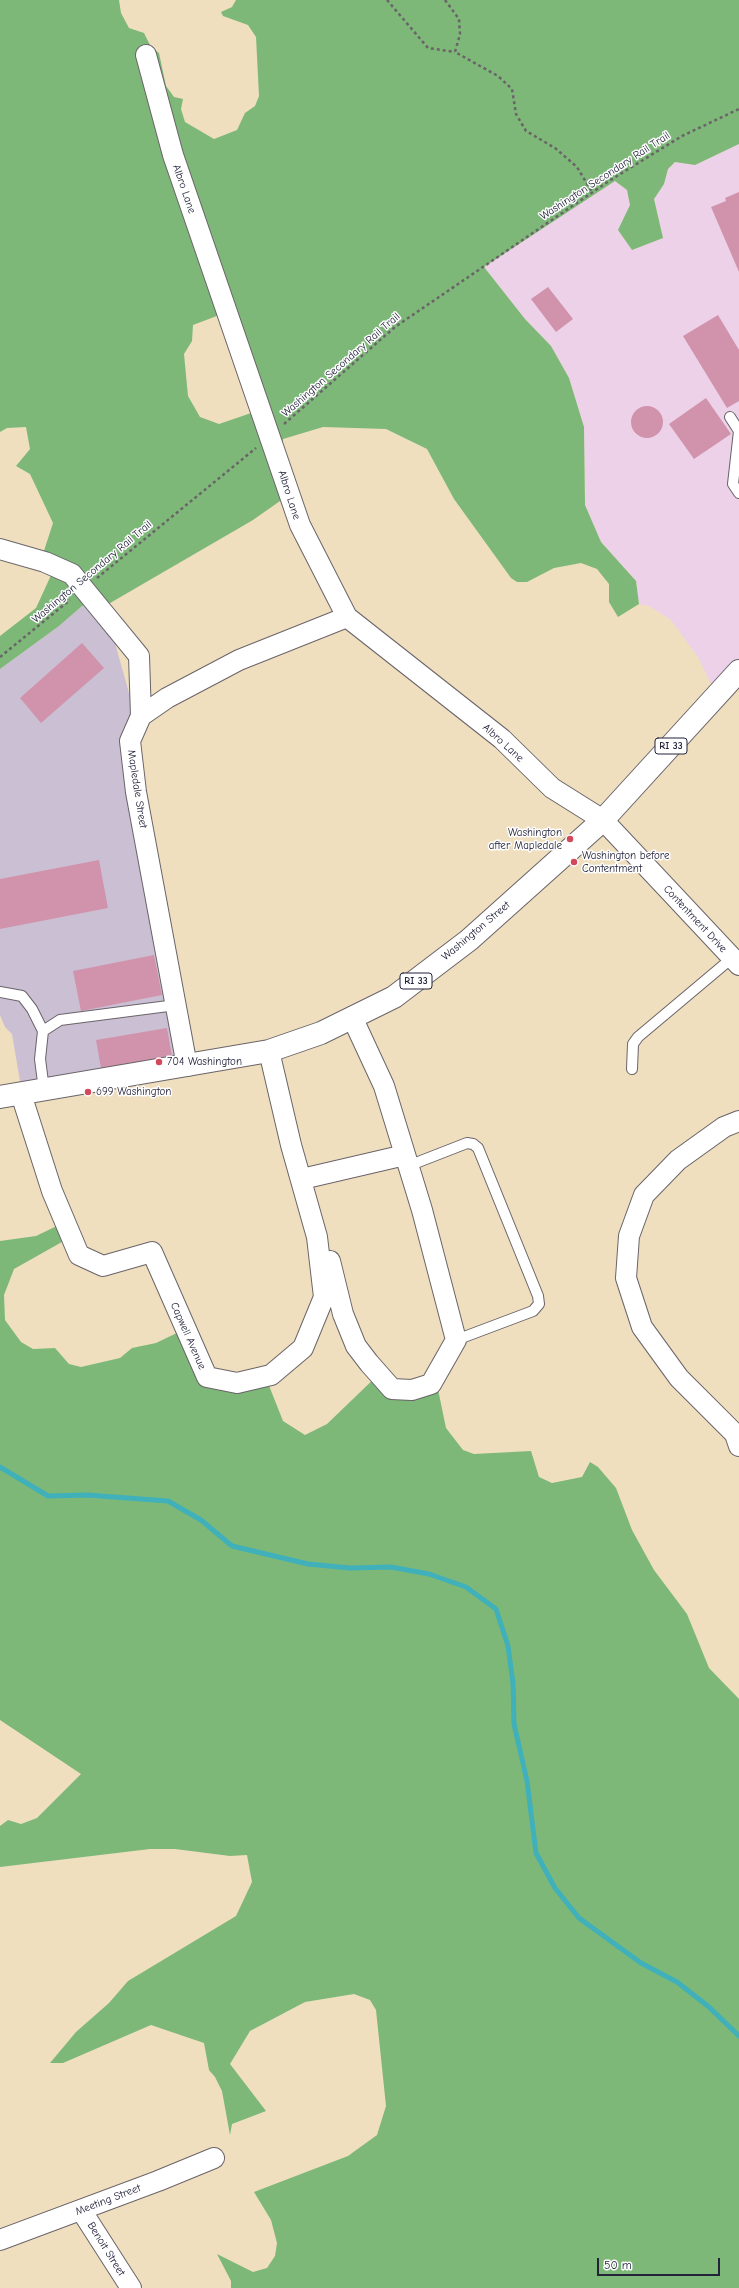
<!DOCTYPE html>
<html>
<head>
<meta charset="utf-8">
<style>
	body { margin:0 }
	#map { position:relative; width:739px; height:2288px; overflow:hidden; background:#efdfbf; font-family:"Comic Neue",sans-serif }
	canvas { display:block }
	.scale { position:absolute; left:597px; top:2258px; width:123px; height:18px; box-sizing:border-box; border:2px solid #22223b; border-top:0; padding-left:5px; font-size:12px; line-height:14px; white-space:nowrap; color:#22223b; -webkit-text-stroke:3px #fff; paint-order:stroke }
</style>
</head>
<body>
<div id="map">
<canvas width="739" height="2288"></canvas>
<div class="scale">50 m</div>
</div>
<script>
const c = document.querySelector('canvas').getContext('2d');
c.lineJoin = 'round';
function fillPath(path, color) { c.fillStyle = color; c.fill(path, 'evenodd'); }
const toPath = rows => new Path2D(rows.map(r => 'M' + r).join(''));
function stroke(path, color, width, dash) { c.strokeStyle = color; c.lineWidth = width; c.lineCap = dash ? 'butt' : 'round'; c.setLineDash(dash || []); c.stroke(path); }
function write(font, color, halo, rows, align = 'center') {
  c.font = font + ' "Comic Neue",sans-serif'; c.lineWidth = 3; c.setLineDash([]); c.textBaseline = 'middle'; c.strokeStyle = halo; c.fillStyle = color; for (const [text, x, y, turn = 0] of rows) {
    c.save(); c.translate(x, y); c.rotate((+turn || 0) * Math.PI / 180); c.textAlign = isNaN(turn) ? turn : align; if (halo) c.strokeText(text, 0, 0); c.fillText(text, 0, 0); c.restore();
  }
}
fillPath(toPath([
	[739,144,739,666,714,690,698,657,671,620,649,606,639,604,636,581,601,542,585,505,584,427,569,378,551,346,525,319,484,267,615,181,627,190,630,205,618,230,632,250,663,238,654,199,664,184,668,169,675,162,695,165]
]), '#ecd1e9');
fillPath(toPath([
	[89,600,113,636,129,693,140,715,128,744,187,1065,22,1093,12,1034,5,1027,0,1015,0,669,59,626]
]), '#cbbfd4');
fillPath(toPath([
	[0,0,119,0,121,13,129,28,144,33,151,47,159,53,166,86,174,97,183,99,181,109,185,122,214,139,237,130,245,113,255,106,259,96,256,37,248,25,223,16,221,12,232,7,236,0,739,0,739,144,695,165,675,162,668,169,664,184,654,199,663,238,632,250,618,230,630,205,627,190,615,181,484,267,525,319,551,346,569,378,584,427,585,505,601,542,636,581,639,604,618,617,609,602,609,584,597,569,581,563,554,568,527,582,517,582,511,578,454,499,427,449,386,429,323,427,283,439,280,501,253,520,105,606,89,600,59,626,0,669,0,636,36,608,53,571,41,560,53,523,30,474,16,466,30,449,26,427,7,428,0,432],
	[222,314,257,411,219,424,200,417,188,396,184,354,192,341,193,325],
	[61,1224,69,1238,14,1269,4,1295,5,1320,21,1342,33,1349,55,1348,69,1364,81,1367,120,1358,132,1348,156,1343,181,1331,207,1379,266,1378,283,1421,305,1435,327,1424,379,1374,394,1385,420,1383,434,1370,446,1428,463,1450,474,1454,531,1451,539,1477,552,1483,582,1477,590,1462,598,1467,616,1488,632,1530,654,1570,687,1614,709,1668,739,1699,739,2288,231,2288,231,2281,217,2254,253,2272,267,2268,275,2256,277,2243,271,2220,254,2192,348,2156,377,2135,386,2106,376,2010,370,2000,354,1994,305,2002,250,2031,230,2064,266,2111,232,2124,230,2135,222,2091,215,2077,209,2070,204,2043,151,2025,63,2063,50,2063,76,2032,109,2003,128,1981,236,1916,252,1882,247,1855,230,1856,175,1849,150,1849,0,1867,0,1826,8,1820,21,1824,37,1818,81,1774,0,1720,0,1241,36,1236]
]), '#7db878');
stroke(toPath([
	[0,1467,48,1496,87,1495,168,1501,201,1520,232,1546,308,1564,350,1568,391,1567,429,1574,466,1587,496,1609,508,1646,513,1683,514,1724,527,1781,536,1853,555,1888,579,1918,641,1963,677,1982,709,2007,739,2036]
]), '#40b0ba', 5);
fillPath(toPath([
	[739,192,739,272,711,207,726,201,725,198],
	[548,287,573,319,556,332,531,299],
	[718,315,739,350,739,401,727,408,683,336],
	[706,398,731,434,694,459,669,424],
	'631 422a16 16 0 1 1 32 0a16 16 0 1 1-32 0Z',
	[82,643,104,668,41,723,20,698],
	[99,860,108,908,0,929,0,879],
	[154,955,162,995,81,1011,73,971],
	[167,1028,173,1062,102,1074,96,1040]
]), '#d193ab');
const service = toPath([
	[730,417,739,431,733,484,739,493],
	[0,992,22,996,32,1009,43,1031],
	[632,1069,633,1044,638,1037,732,958],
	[44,1090,40,1059,43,1031,60,1020,176,1005],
	[408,1166,467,1143,473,1144,478,1148,538,1296,539,1304,533,1311,456,1340]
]);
const minor = toPath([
	[146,55,173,155,300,525,347,617,502,739,552,788,603,820,739,965],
	[0,549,45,562,72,574,84,589,139,656,141,716],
	[187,1066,136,792,130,741,141,716,167,698,239,660,347,617],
	[21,1094,52,1191,79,1255,103,1266,152,1252,207,1377,237,1383,271,1375,303,1348,324,1297,317,1237,291,1145,269,1051],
	[739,1121,724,1127,678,1160,644,1195,629,1236,626,1278,642,1327,679,1378,735,1434,739,1446],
	[302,1179,405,1155],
	[330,1261,343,1314,356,1346,369,1363,392,1389,412,1390,431,1384,456,1340,422,1210,384,1086,352,1017],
	[81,2210,131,2288],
	[0,2240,158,2181,214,2158]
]);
const primary = toPath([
	[0,1097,269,1051,321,1033,394,997,469,940,603,820,739,671]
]);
stroke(service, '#6a6469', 12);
stroke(minor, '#6a6469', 22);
stroke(primary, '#6a6469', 24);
stroke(toPath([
	[387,0,428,48,455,52],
	[445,0,459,19,460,34,455,52,498,76,512,89,516,114,526,131,555,148,577,167,592,192],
	[284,424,395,327,609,181,682,136,739,109],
	[97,578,256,448],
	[0,657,70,600]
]), '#6a6469', 2.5, [3, 3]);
stroke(service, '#fff', 10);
stroke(minor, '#fff', 20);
stroke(primary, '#fff', 22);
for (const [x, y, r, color] of [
	[570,839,4,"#d1495b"],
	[574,862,4,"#d1495b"],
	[159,1062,4,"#d1495b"],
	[88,1092,4,"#d1495b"]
]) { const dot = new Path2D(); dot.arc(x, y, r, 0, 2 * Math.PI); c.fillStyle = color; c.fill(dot); stroke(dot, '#fff', 1.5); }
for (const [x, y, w] of [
	[671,746,32],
	[416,981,32]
]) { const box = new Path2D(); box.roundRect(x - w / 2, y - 8, w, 16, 3); c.fillStyle = '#fff'; c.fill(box); stroke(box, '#22223b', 1); }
write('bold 10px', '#22223b', null, [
	["RI 33",671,746],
	["RI 33",416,981]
]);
write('11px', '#22223b', '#fff', [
	["Washington Secondary Rail Trail",605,176,-33],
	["Albro Lane",184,189,71],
	["Washington Secondary Rail Trail",341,365,-41],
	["Albro Lane",289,495,72],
	["Washington Secondary Rail Trail",92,572,-40],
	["Albro Lane",503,743,42],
	["Mapledale Street",137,789,81],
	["Contentment Drive",695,919,47],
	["Washington Street",476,931,-40],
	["Capwell Avenue",188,1336,66],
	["Meeting Street",108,2200,-21],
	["Benoit Street",106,2249,58]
]);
write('11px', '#22223b', '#fff', [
	["Washington",562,833,"right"],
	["after Mapledale",562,846,"right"],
	["Washington before",582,856],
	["Contentment",582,869],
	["704 Washington",167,1062],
	["699 Washington",96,1092]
], 'left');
</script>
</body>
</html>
